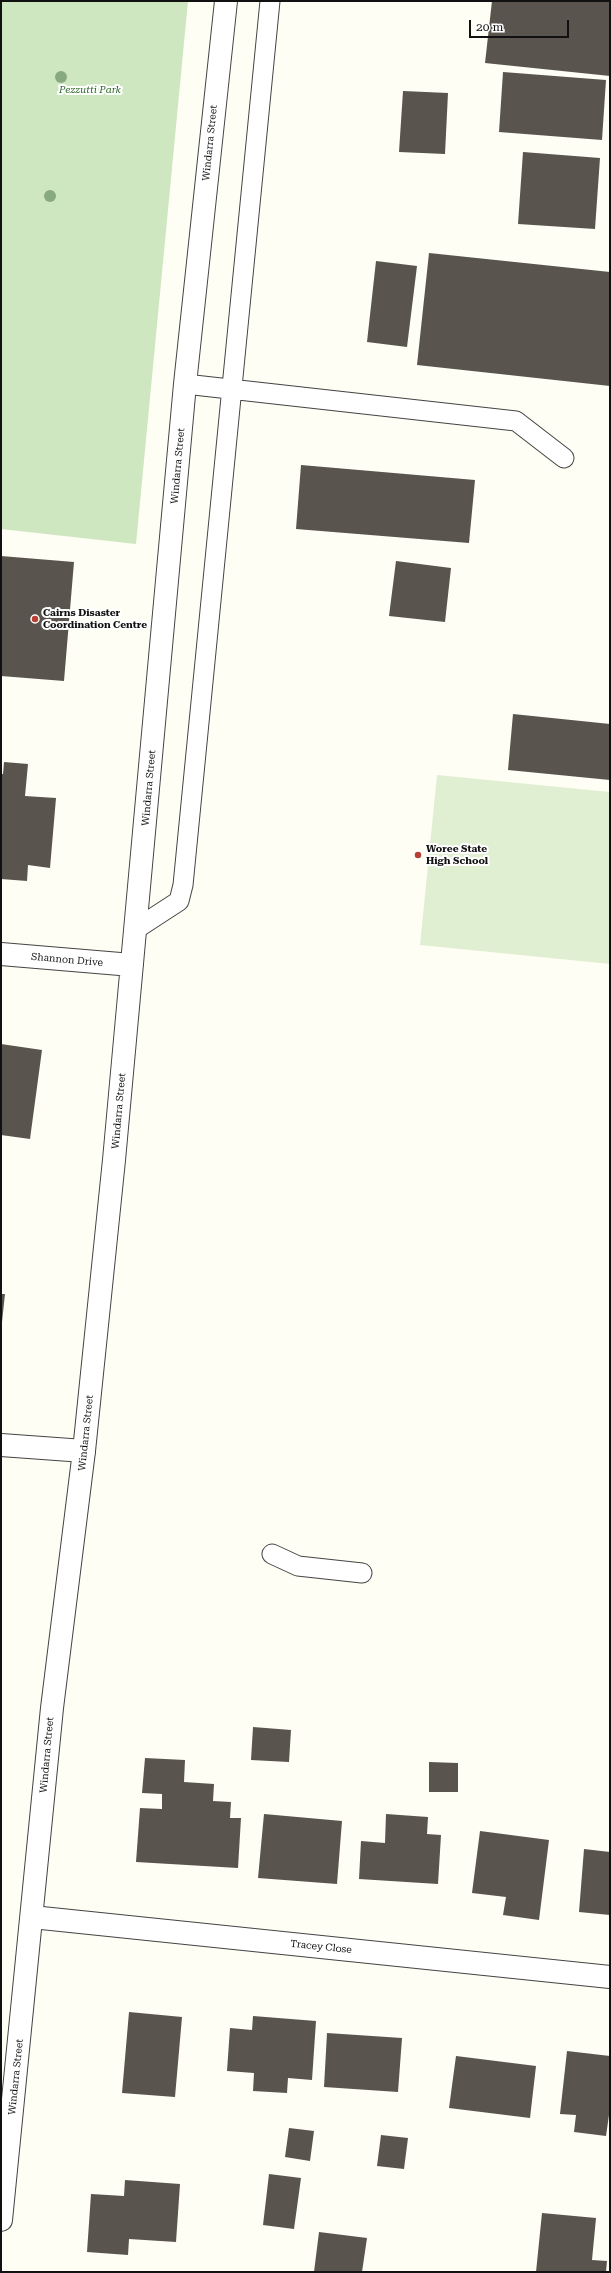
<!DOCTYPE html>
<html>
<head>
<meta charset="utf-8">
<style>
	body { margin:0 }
	#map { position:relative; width:611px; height:2273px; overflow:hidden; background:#fefef5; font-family:"Roboto Serif",serif }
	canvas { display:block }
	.frame { position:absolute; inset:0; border:2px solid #111; pointer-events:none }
	.scale { position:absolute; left:469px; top:20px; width:100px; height:18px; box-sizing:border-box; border:2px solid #111; border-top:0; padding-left:5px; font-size:12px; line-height:14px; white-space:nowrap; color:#111; -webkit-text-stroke:3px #fff; paint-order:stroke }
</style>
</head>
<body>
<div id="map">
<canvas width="611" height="2273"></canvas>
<div class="frame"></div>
<div class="scale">20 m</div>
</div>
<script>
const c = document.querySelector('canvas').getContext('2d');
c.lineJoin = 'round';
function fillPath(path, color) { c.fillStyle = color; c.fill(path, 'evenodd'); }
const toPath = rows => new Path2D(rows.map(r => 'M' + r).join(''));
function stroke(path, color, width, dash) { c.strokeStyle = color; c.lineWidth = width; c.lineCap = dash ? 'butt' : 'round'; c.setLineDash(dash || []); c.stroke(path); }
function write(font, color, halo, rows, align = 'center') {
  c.font = font + ' "Roboto Serif",serif'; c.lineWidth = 4; c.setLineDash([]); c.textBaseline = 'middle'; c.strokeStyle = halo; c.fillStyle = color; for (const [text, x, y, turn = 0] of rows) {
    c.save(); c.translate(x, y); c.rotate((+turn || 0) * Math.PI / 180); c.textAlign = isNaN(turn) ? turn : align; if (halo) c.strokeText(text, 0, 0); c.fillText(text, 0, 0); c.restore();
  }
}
fillPath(toPath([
	[1,1,188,1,136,544,1,529]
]), '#cfe7c0');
fillPath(toPath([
	[437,775,610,792,610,964,420,945]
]), '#e0efd1');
fillPath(toPath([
	[492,1,610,1,610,76,485,63],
	[503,72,606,80,602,140,499,132],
	[403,91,448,93,445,154,399,152],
	[523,152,600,158,595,229,518,224],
	[429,253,610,272,610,386,417,365],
	[376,261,417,266,407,347,367,342],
	[301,465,475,480,469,543,296,529],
	[1,556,74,562,64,681,1,676],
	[396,561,451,568,445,622,389,616],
	[513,714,610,724,610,780,508,770],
	[4,762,28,764,25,796,56,798,50,868,28,865,27,881,1,879,1,774,3,774],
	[1,1044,42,1050,30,1139,1,1135],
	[1,1294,5,1294,2,1322,1,1322],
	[253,1727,291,1730,289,1762,251,1760],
	[145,1758,185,1760,184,1782,214,1784,213,1801,231,1802,230,1818,241,1818,238,1868,136,1862,140,1808,162,1809,162,1794,142,1793],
	[429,1762,458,1763,458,1792,429,1792],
	[264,1814,342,1821,337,1884,258,1878],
	[386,1814,428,1817,427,1834,441,1835,438,1884,359,1879,361,1841,385,1843],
	[480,1831,549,1840,539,1920,503,1915,506,1897,472,1893],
	[584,1849,610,1852,610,1915,579,1912],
	[129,2012,182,2017,175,2097,122,2093],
	[253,2016,316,2021,312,2080,288,2078,287,2093,253,2091,254,2073,227,2071,230,2028,252,2030],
	[327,2033,402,2038,398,2092,324,2087],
	[567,2051,610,2056,610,2108,606,2136,574,2132,576,2115,560,2114],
	[456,2056,536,2066,530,2118,449,2108],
	[289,2128,314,2131,310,2161,285,2157],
	[381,2135,408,2138,404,2169,377,2166],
	[269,2174,301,2178,294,2229,263,2225],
	[125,2180,180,2184,176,2242,129,2239,128,2255,87,2252,91,2194,124,2196],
	[542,2213,596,2218,592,2260,607,2261,606,2272,536,2272],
	[319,2232,367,2238,362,2272,314,2272]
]), '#59544e');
const service = toPath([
	[185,384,516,421,564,458],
	[136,929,179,901,183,885,270,1],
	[272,1554,298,1566,362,1573]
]);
const minor = toPath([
	[1,1445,84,1451],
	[32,1917,610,1977]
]);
const tertiary = toPath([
	[1,954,132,965],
	[1,2220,52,1708,84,1451,114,1160,185,384,226,1]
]);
stroke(service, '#444', 21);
stroke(minor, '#444', 24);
stroke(tertiary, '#444', 24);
stroke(service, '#fff', 19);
stroke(minor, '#fff', 22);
stroke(tertiary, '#fff', 22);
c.fillStyle = '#89a983';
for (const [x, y] of [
	[61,77],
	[50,196]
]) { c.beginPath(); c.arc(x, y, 6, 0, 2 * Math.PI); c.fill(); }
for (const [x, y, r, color] of [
	[35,619,4,"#b64033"],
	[418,855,4,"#b64033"]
]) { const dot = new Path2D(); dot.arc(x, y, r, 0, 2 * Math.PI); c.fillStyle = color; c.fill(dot); stroke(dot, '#fff', 1.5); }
write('italic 10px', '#296425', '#fff', [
	["Pezzutti Park",90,90]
]);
write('10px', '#111', '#fff', [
	["Windarra Street",210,143,-84],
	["Windarra Street",178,466,-85],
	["Windarra Street",149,788,-85],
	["Shannon Drive",67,960,5],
	["Windarra Street",119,1111,-85],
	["Windarra Street",86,1433,-84],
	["Windarra Street",47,1755,-85],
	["Tracey Close",321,1947,6],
	["Windarra Street",16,2077,-84]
]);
write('bold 10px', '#111', '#fff', [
	["Cairns Disaster",43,613],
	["Coordination Centre",43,625],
	["Woree State",426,849],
	["High School",426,861]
], 'left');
</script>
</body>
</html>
